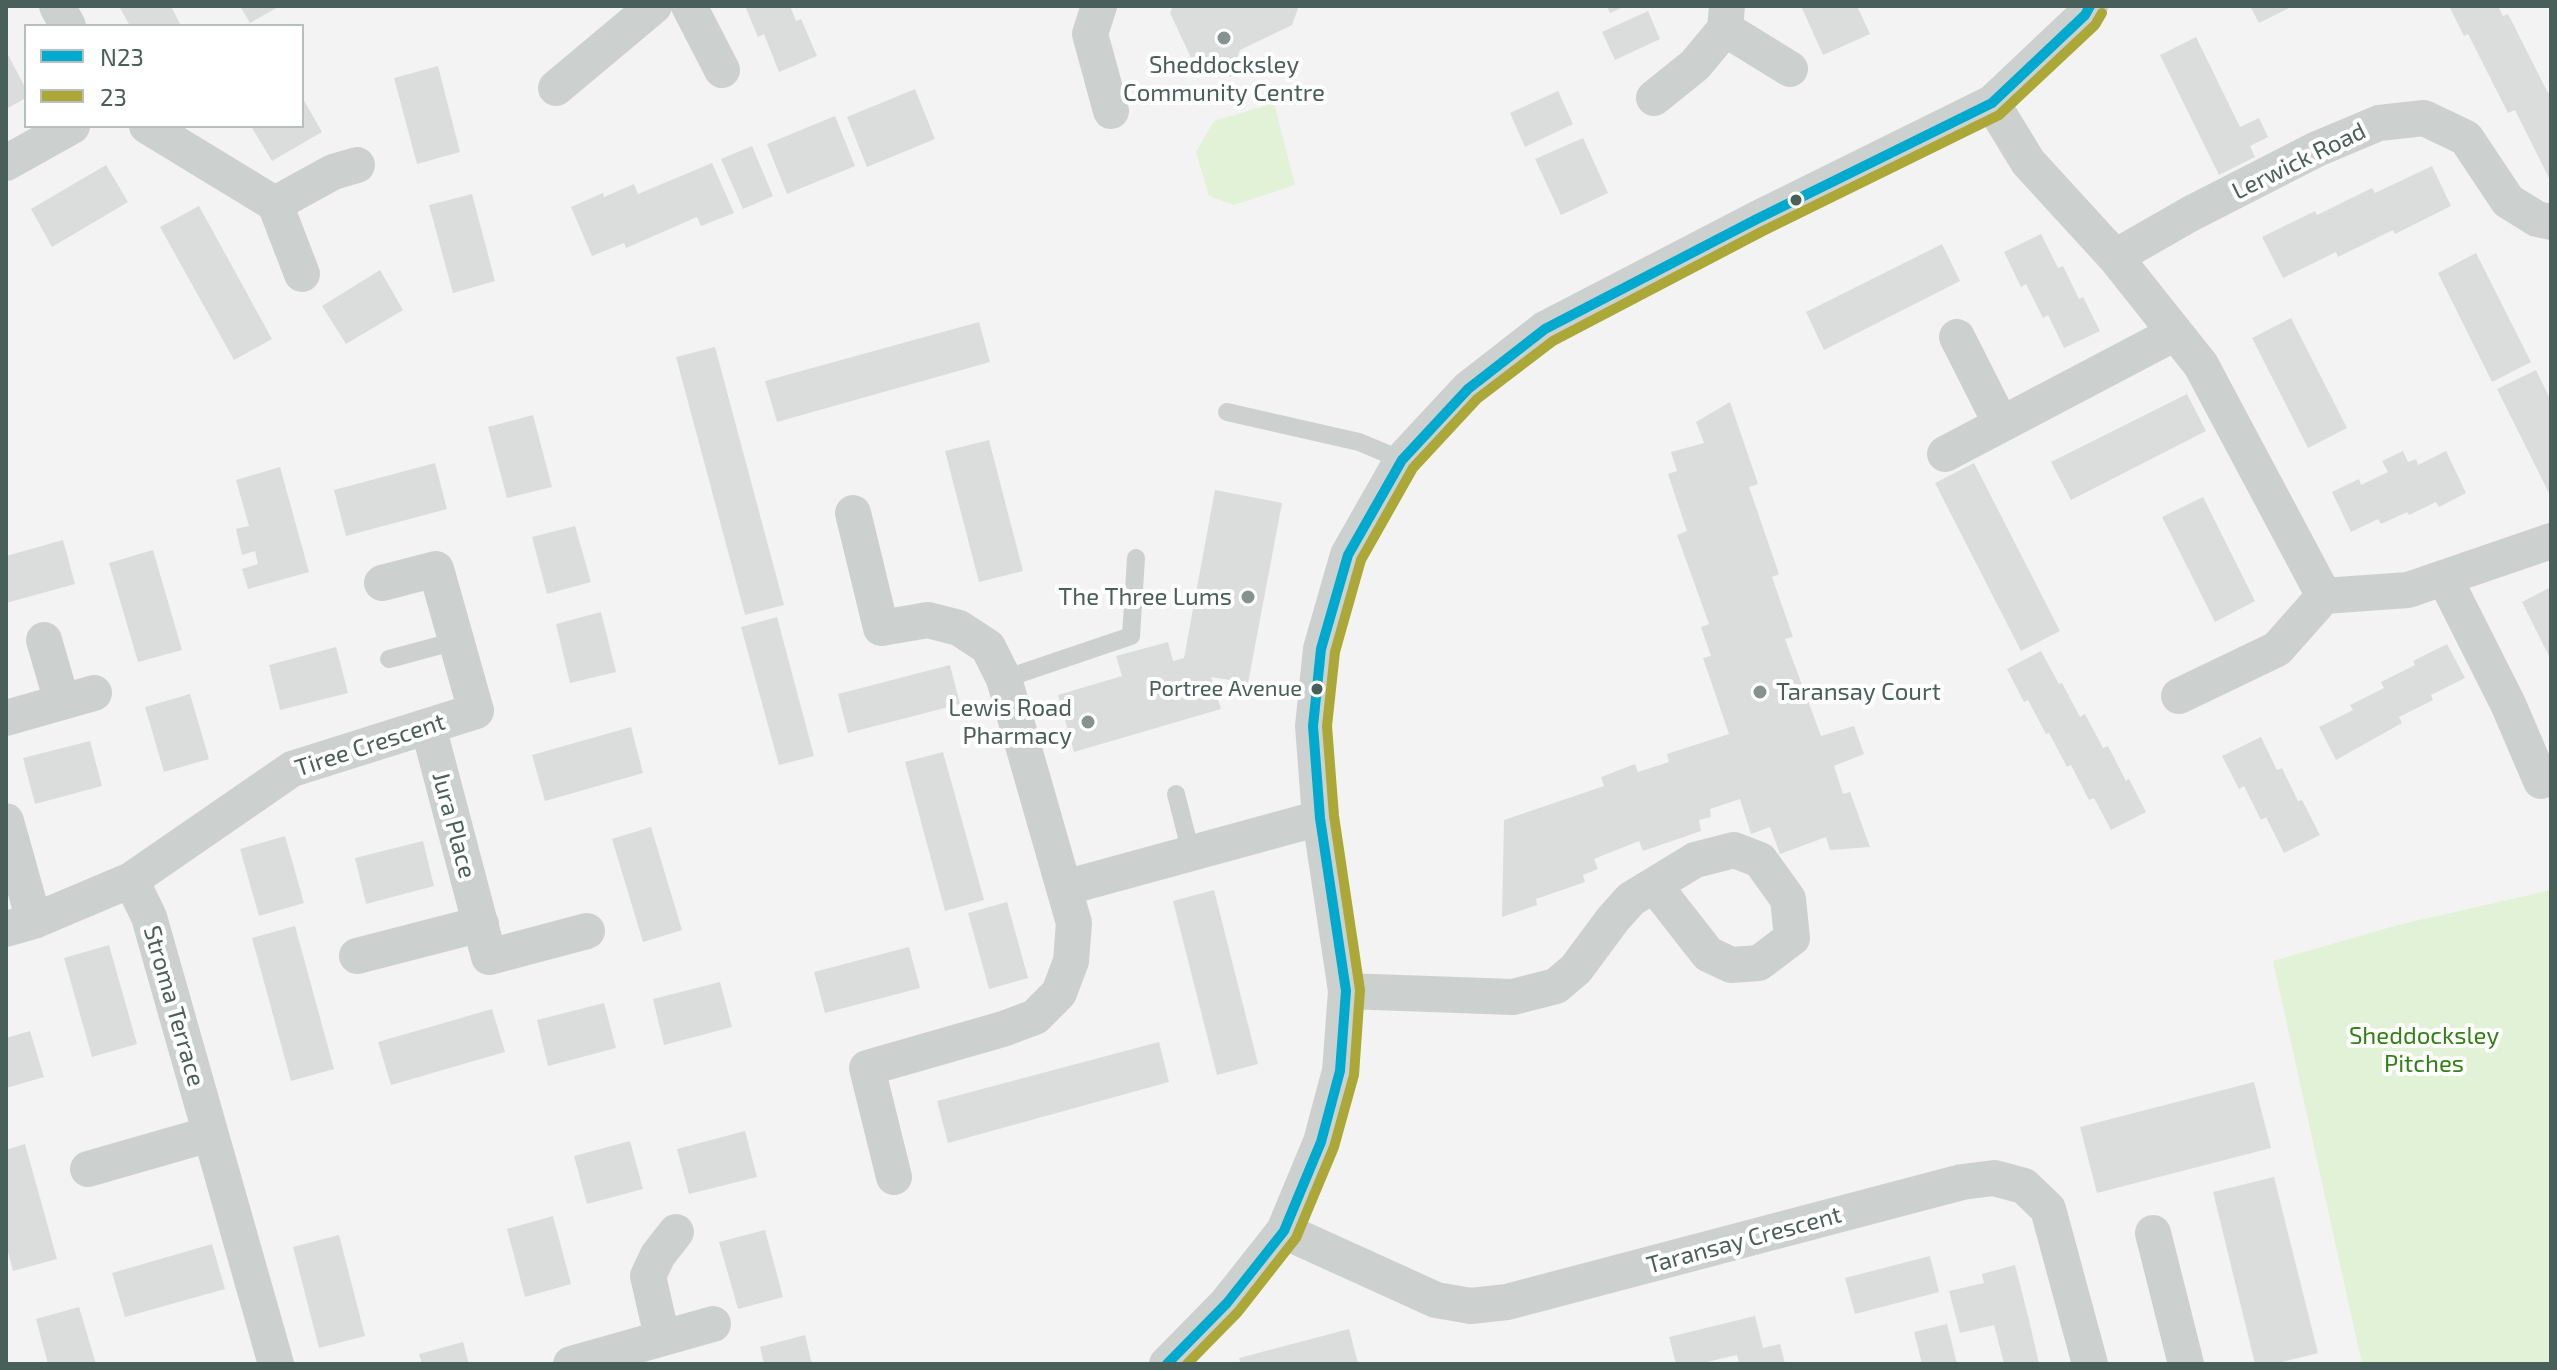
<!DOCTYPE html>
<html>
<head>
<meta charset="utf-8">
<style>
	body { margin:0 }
	#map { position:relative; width:2557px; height:1370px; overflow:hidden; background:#f3f3f3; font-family:"Exo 2",sans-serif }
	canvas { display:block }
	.frame { position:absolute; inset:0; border:8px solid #486059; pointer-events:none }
	.legend { position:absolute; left:24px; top:24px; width:280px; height:104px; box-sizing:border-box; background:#fff; border:2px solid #b6bfbd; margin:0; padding:10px 14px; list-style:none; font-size:24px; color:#486059 }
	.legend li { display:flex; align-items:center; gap:16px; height:40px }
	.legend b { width:40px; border:2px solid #b6bfbd }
</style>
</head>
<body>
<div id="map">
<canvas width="2557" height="1370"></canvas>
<div class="frame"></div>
<ul class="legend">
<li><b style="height:10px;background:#00a9ce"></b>N23</li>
<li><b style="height:10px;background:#aca837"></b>23</li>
</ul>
</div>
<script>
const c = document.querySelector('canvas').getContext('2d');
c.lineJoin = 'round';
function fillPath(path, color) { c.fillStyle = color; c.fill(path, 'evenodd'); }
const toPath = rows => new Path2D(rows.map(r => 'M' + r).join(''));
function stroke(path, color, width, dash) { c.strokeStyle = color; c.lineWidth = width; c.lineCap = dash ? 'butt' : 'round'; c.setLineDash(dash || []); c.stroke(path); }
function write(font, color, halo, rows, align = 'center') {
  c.font = font + ' "Exo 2",sans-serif'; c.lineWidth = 8; c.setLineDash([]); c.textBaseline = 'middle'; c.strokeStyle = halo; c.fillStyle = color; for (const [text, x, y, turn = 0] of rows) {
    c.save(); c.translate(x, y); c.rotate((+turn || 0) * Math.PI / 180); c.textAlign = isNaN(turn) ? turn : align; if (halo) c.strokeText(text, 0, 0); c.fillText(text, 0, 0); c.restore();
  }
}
fillPath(toPath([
	[1274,103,1295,185,1234,205,1209,196,1196,152,1214,121],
	[2551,890,2551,1364,2362,1364,2273,961,2398,925]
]), '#e1f2d7');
fillPath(toPath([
	[119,6,171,6,181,26,130,26],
	[240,6,280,6,250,23],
	[745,6,790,6,796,21,801,19,817,56,779,72,764,34,758,37],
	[1173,6,1299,6,1292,25,1240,50,1231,77,1195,66,1170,13],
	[1607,6,1626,6,1610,13],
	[1801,6,1857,6,1870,34,1823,55],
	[2250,6,2293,6,2259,23],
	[2449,6,2498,6,2503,16,2508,14,2548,93,2551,91,2551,182,2515,110,2508,113,2468,34,2464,36],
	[1648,11,1660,39,1615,60,1602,32],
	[2196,37,2240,127,2259,118,2268,137,2250,146,2255,157,2219,175,2160,55],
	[6,51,26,89,26,98,6,109],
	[438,66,460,152,417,164,394,78],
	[915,89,935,139,867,167,847,117],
	[1558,91,1573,124,1525,147,1510,113],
	[302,97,322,132,272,161,251,126,302,126],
	[835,116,855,166,787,194,767,144],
	[1583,138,1608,193,1561,215,1535,159],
	[752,146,773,196,743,209,721,159],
	[712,163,734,213,701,226,697,217,626,248,624,243,592,256,571,207,603,193,604,197,634,184,638,194],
	[106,165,128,202,52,247,31,209],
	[2432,166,2451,206,2395,234,2393,230,2338,257,2336,252,2283,278,2262,237,2315,211,2317,215,2372,188,2375,193],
	[472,194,495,281,453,293,429,205],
	[199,206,272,339,234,360,160,227],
	[2041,234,2058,268,2063,266,2079,299,2083,297,2100,331,2064,348,2048,315,2043,318,2026,284,2021,287,2004,252],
	[1942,244,1960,281,1824,350,1806,312],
	[2476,253,2531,362,2492,382,2438,273],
	[380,270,403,310,346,344,322,306],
	[2291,318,2347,428,2308,448,2252,338],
	[979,322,990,362,777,422,765,381],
	[715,347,784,605,745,615,676,357],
	[2536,370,2551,401,2551,497,2497,389],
	[2187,394,2206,431,2071,500,2051,462],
	[1730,402,1758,484,1749,487,1779,574,1772,577,1793,637,1785,639,1821,736,1854,726,1864,754,1834,766,1843,794,1850,792,1870,847,1830,850,1826,837,1780,854,1770,827,1751,834,1740,799,1710,809,1711,817,1699,820,1701,831,1643,851,1639,841,1594,859,1598,869,1583,875,1585,882,1536,899,1537,905,1502,917,1504,820,1604,786,1601,777,1635,764,1638,772,1669,762,1667,754,1729,734,1703,658,1711,656,1701,627,1709,624,1677,535,1687,531,1668,474,1677,471,1671,452,1704,443,1696,422],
	[533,415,552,487,507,498,488,427],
	[989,440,1023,571,979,582,945,451],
	[2403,451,2408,462,2416,459,2418,465,2446,451,2466,493,2439,507,2436,502,2409,515,2407,512,2381,524,2378,519,2351,532,2332,492,2359,479,2361,485,2388,472,2382,461],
	[435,463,447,509,346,536,334,490],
	[1974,463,2060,631,2021,651,1935,483],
	[280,467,309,572,248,589,242,569,258,564,255,551,242,555,236,529,249,526,236,480],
	[1215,490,1282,503,1248,683,1211,677,1221,709,1074,752,1058,695,1122,676,1116,656,1168,642,1173,661,1184,658],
	[2203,497,2255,601,2215,622,2162,517],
	[575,526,591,582,547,594,532,537],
	[63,540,75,584,6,603,6,556],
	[153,550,182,650,138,662,109,563],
	[2551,587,2551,660,2522,602],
	[601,612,616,672,570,683,556,624],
	[777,617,814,756,779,765,741,627],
	[2447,644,2465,678,2431,695,2433,700,2399,717,2402,723,2336,760,2319,727,2353,710,2350,705,2384,688,2381,682,2415,665,2413,661],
	[336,647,348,693,280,710,269,665],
	[2041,651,2059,684,2062,683,2080,717,2085,714,2103,748,2108,746,2126,781,2129,779,2146,812,2111,830,2094,798,2089,800,2071,765,2067,767,2049,733,2046,734,2028,700,2024,702,2007,669],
	[950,665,960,704,848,733,838,694],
	[190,694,209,759,164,772,145,707],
	[631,727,643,773,545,801,532,755],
	[2261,737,2277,770,2282,768,2298,801,2302,800,2320,835,2284,853,2266,817,2261,820,2244,786,2239,789,2222,756],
	[90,741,102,786,35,804,23,758],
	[943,752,984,900,945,911,905,762],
	[651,827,682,930,643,942,612,839],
	[285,836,304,903,259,916,240,849],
	[423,841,434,886,366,904,355,858],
	[1214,890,1258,1064,1217,1075,1173,901],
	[1007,902,1028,978,989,989,968,913],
	[295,926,334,1069,291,1081,252,938],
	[109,945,137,1044,92,1057,64,958],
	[909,947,920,988,825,1013,814,972],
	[720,982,732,1027,664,1045,653,999],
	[604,1003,616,1048,548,1066,537,1020],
	[492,1009,505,1052,391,1085,378,1042],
	[30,1031,44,1077,6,1088,6,1038],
	[1159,1042,1169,1082,948,1143,937,1101],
	[2254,1082,2271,1148,2097,1193,2080,1127],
	[745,1131,757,1177,689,1194,677,1149],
	[630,1141,643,1189,587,1204,574,1156],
	[25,1144,57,1259,13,1271,6,1244,6,1150],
	[2274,1177,2318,1353,2274,1364,2255,1364,2213,1192],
	[553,1216,571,1284,525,1297,507,1229],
	[765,1230,783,1297,738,1309,719,1242],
	[339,1235,365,1336,319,1348,293,1247],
	[212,1244,225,1289,125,1317,112,1273],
	[1930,1256,1939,1292,1855,1314,1845,1278],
	[2015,1265,2029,1320,2039,1364,2004,1364,1994,1325,1960,1333,1949,1291,1984,1283,1982,1274],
	[79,1307,96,1364,48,1364,36,1319],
	[1755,1316,1763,1348,1780,1344,1785,1364,1739,1364,1737,1355,1698,1364,1676,1364,1669,1337],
	[1947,1324,1957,1364,1922,1364,1914,1332],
	[1349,1329,1358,1363,1241,1364,1239,1358],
	[805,1335,812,1364,764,1364,760,1347],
	[463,1342,469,1364,422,1364,419,1354]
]), '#dbdcdc');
stroke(toPath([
	[1227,412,1359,442,1402,460],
	[389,659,456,641],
	[1004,679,1131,636,1136,558],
	[1176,794,1191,853]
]), '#ccd1cf', 18);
stroke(toPath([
	[57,6,68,26],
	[689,6,722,70],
	[1099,6,1090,34,1111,111],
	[1725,29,1790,69],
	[556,88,654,6],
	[1654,98,1695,65,1725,29,1727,6],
	[1992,103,2028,162,2115,257,2201,365,2324,596,2408,590,2551,541],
	[147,126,275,204,302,274],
	[6,163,72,126],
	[275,204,333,172,357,165],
	[2115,257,2190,214,2317,149,2379,123,2424,118,2466,138,2508,201,2537,219,2551,222],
	[1957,337,2001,424],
	[1945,454,2175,333],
	[853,513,881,628,928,620,959,628,988,647,1004,679,1074,923,1071,961,1059,993,1035,1017,1003,1029,867,1068,894,1177],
	[2445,579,2508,704,2541,781],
	[44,640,62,702],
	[2179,696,2277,649,2324,596],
	[6,718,94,693],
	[428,726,489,957,587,931],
	[6,821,34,921],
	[131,880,149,917,276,1364],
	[1064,888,1320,818],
	[6,929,34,921,131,880,292,769,476,711,436,569,382,583],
	[357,956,481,924],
	[1346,991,1513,997,1556,986,1576,969,1613,919,1631,899,1695,860,1734,850,1760,860,1788,899,1792,938,1759,963,1731,965,1708,954,1654,885],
	[88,1169,210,1134],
	[1284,1231,1436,1300,1471,1306,1507,1302,1962,1182,1994,1178,2024,1186,2048,1209,2090,1364],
	[2153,1233,2186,1364],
	[662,1337,648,1276,658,1255,676,1232],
	[571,1364,713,1324],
	[1167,1364,1227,1303,1284,1231,1321,1142,1340,1071,1346,991,1320,818,1313,726,1321,649,1348,555,1402,460,1468,389,1545,329,1757,219,1992,103,2085,15,2090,6]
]), '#ccd1cf', 36);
stroke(toPath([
	[1167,1364,1227,1303,1284,1231,1321,1142,1340,1071,1346,991,1320,818,1313,726,1321,649,1348,555,1402,460,1468,389,1545,329,1757,219,1992,103,2085,15,2090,6]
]), '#00a9ce', 10);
stroke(toPath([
	[1187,1364,1238,1312,1296,1238,1334,1147,1354,1075,1360,990,1334,816,1327,726,1335,652,1361,560,1413,468,1477,399,1553,341,1763,231,1999,115,2095,25,2102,13]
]), '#aca837', 10);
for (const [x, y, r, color] of [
	[1224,38,8,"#84938f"],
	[1796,200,7,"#486059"],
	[1248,597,8,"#84938f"],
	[1317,689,7,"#486059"],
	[1760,692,8,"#84938f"],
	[1088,722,8,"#84938f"]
]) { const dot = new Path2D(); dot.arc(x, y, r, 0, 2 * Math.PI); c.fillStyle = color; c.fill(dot); stroke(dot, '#fff', 3); }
write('22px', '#486059', '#fff', [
	["Portree Avenue",1302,689]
], 'right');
write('24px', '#486059', '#fff', [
	["Sheddocksley",1224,65,"center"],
	["Community Centre",1224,93,"center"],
	["The Three Lums",1232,597],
	["Taransay Court",1776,692,"left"],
	["Lewis Road",1072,708],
	["Pharmacy",1072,736]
], 'right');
write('24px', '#486059', '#fff', [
	["Lerwick Road",2299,161,-26],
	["Tiree Crescent",370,745,-18],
	["Jura Place",454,825,75],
	["Stroma Terrace",174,1006,74],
	["Taransay Crescent",1744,1240,-15]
]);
write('24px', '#318213', '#fff', [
	["Sheddocksley",2424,1036],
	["Pitches",2424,1064]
]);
</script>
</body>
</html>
